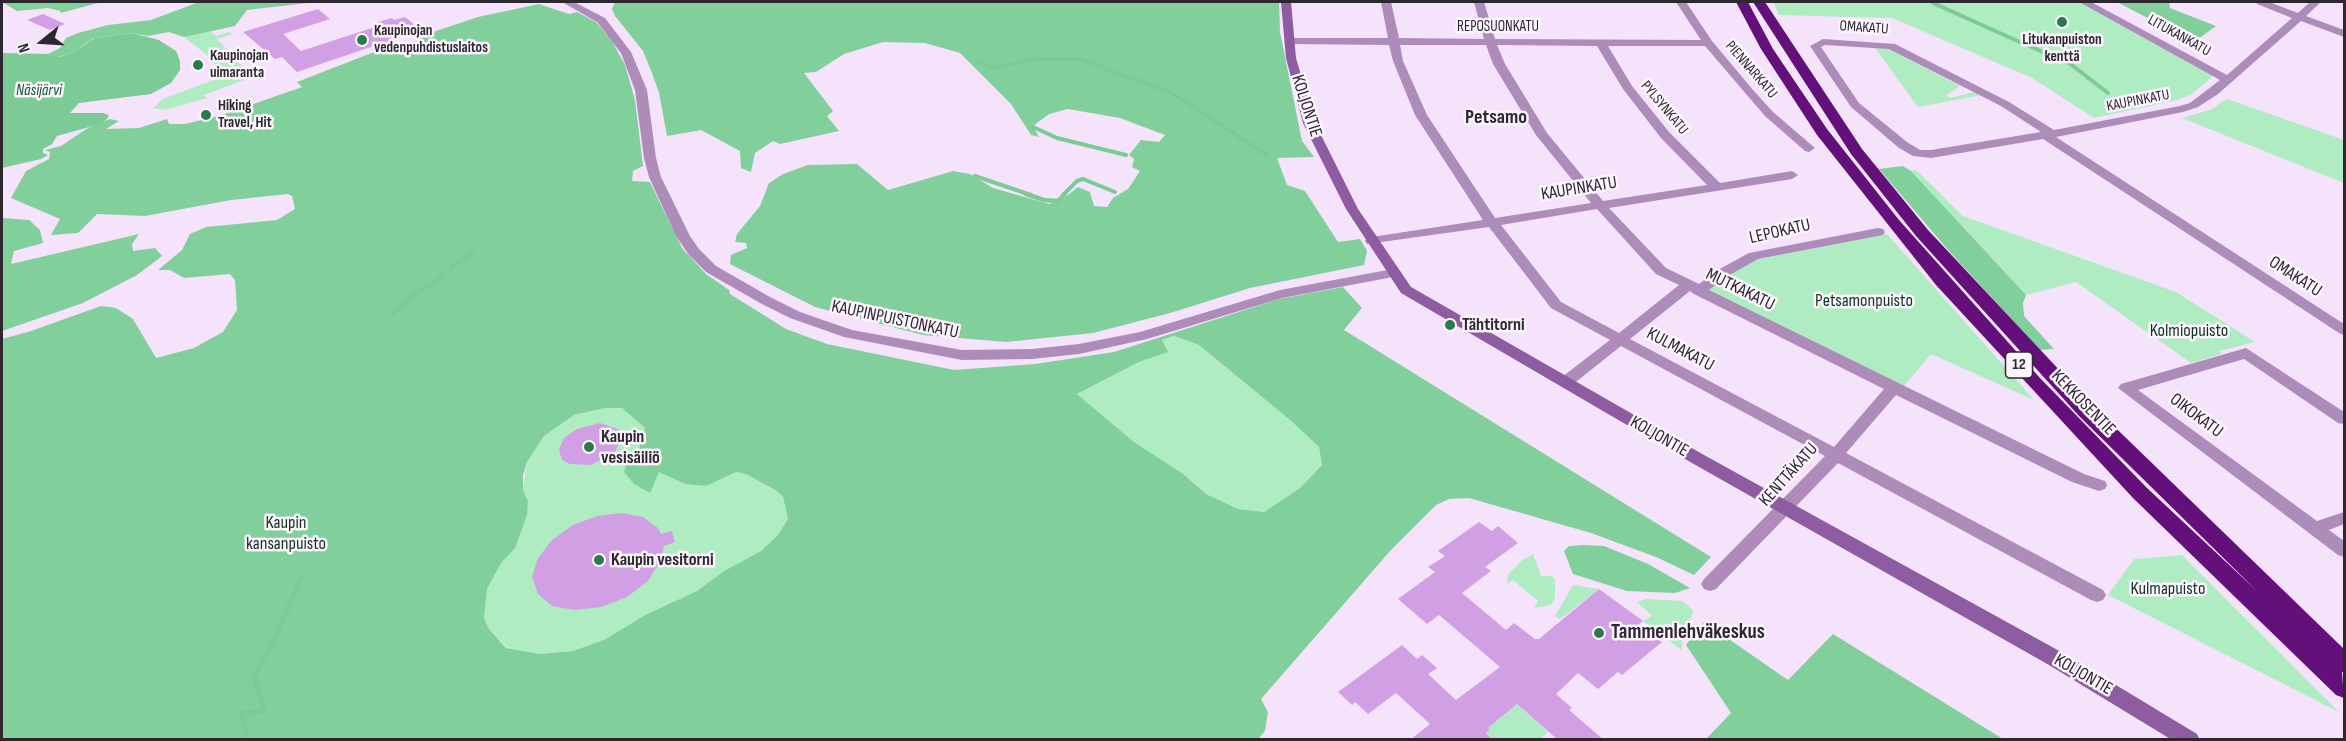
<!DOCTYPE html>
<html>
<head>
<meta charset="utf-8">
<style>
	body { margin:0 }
	#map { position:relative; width:2346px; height:741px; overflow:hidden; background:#f4e3fb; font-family:"Sofia Sans Condensed",sans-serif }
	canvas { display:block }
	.frame { position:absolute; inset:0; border:3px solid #2d2730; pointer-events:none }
	.north { position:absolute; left:12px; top:12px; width:60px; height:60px; -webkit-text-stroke:4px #fcf5fe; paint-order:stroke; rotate:252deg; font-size:16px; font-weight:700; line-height:24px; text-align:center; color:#2d2730 }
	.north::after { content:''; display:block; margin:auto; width:21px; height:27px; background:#2d2730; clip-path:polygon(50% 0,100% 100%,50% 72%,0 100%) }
</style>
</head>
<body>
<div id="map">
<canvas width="2346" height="741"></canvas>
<div class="frame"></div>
<div class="north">N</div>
</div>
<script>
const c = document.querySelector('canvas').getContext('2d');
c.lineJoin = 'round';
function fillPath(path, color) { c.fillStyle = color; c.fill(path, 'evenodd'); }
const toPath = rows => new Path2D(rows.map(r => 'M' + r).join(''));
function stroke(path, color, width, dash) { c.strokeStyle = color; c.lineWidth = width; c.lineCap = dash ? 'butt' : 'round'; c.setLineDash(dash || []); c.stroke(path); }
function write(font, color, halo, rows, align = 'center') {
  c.font = font + ' "Sofia Sans Condensed",sans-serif'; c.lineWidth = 5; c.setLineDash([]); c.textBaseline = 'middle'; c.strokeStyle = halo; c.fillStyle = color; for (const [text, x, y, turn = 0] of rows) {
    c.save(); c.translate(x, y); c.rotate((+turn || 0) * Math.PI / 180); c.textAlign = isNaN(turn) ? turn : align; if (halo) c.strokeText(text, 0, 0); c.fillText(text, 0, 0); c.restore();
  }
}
fillPath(toPath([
	[1773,2,2079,2,2213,76,2192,94,2177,100,2094,118,2032,78,1892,18,1779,15],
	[209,31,216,36,229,32,233,34,217,39,252,77,204,95,207,98,164,110,153,108,163,99,224,76,207,55,184,37],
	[1875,48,1889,49,1960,86,1946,95,1951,98,1973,92,1982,95,1918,107],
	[2227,99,2344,140,2344,183,2182,118,2210,110],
	[1916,170,1963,216,2176,292,2255,342,2220,351,2221,354,2191,363,2076,282,2026,295,1911,171],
	[1887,234,2034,400,1931,354,1903,387,1705,291,1739,268,1759,259],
	[1174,336,1199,345,1290,420,1319,447,1322,465,1300,488,1264,512,1238,509,1206,494,1182,473,1134,442,1077,394,1139,362,1167,352,1162,340],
	[605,408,622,408,646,428,639,449,627,461,650,492,659,471,685,484,706,486,735,472,746,474,777,491,783,497,788,519,778,535,761,551,724,571,697,591,645,615,606,639,573,651,540,654,507,648,489,629,484,618,487,589,501,563,515,547,528,501,523,490,527,462,544,436,574,415],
	[1533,554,1541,576,1552,576,1555,580,1555,598,1551,605,1534,608,1538,601,1513,580,1507,584,1508,575,1522,560],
	[2182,555,2339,712,2108,595,2134,559],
	[1573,585,1599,589,1560,619,1555,616],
	[1646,599,1682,601,1694,611,1684,632,1681,650,1643,621,1652,616,1637,602],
	[1517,704,1548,732,1539,740,1493,739,1486,733,1490,730,1488,728]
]), '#afecc2');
fillPath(toPath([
	[2,2,102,2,60,13,61,11,48,8,17,11],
	[199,2,316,2,247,10,235,26,184,37,169,32,148,36,132,33,94,38,72,53,58,57,48,54,60,48,66,38,78,33,108,25,151,20],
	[615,2,1279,2,1280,32,1302,141,1314,157,1277,158,1287,185,1305,191,1338,242,1360,239,1367,251,1364,265,1250,288,1170,313,1093,333,1006,342,923,335,815,307,730,264,731,255,747,248,746,243,735,242,737,234,760,206,769,183,783,174,808,165,857,164,888,190,953,171,970,174,993,188,1049,204,1063,199,1078,187,1090,192,1094,206,1107,207,1113,198,1128,189,1140,171,1132,167,1134,159,1129,155,1141,140,1159,142,1165,135,1120,118,1068,109,1049,114,1033,126,1039,137,1031,135,1011,104,960,53,925,43,883,42,844,54,816,72,804,73,833,111,827,116,839,131,780,144,773,141,755,153,751,172,741,168,740,151,701,130,667,136,659,93,652,73,643,51,615,16,612,9],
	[2117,2,2169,2,2170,8,2216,26,2187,47,2173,39,2159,24],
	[539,4,569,14,577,12,596,22,612,41,625,65,635,100,643,166,633,171,632,181,650,182,682,248,706,274,729,290,730,294,786,329,827,344,954,370,1035,364,1114,352,1279,299,1343,287,1362,308,1344,330,1711,557,1694,575,1656,557,1591,533,1469,498,1449,499,1436,505,1391,550,1261,699,1268,712,1265,731,1258,739,2,739,2,339,31,331,101,306,116,308,133,319,156,358,194,348,223,332,237,310,235,280,230,274,184,278,170,270,158,270,182,250,190,234,206,227,277,220,295,209,292,196,288,194,231,200,145,216,97,214,78,233,51,235,60,219,11,198,26,171,49,159,50,152,45,150,61,146,88,128,110,119,119,121,106,129,139,128,167,119,169,124,185,124,222,115,302,87,297,82,387,47,417,41,427,34,478,17],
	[1174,336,1199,345,1290,420,1319,447,1322,465,1300,488,1264,512,1238,509,1206,494,1182,473,1134,442,1077,394,1139,362,1168,352,1162,340],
	[605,408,622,408,645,428,639,449,627,461,624,472,634,484,650,493,659,472,685,484,706,486,736,472,746,474,777,491,783,497,788,519,778,535,761,551,724,571,697,591,645,615,606,639,573,651,540,654,506,648,489,629,484,618,487,589,501,563,515,548,527,515,528,501,523,490,523,475,527,462,544,436,574,415],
	[1903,166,1911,171,2026,295,2023,303,2024,316,2054,349,2040,350,1949,251,1879,169],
	[2,218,29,220,40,230,43,243,14,251,11,264,139,234,132,244,133,251,155,248,162,256,137,275,83,303,2,331],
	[1583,545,1604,546,1648,564,1690,588,1675,593,1627,591,1573,574,1564,551,1569,546],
	[1704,622,1788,680,1833,634,2003,739,1706,739,1731,713,1686,645]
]), '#81d09b');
fillPath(toPath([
	[132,33,159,40,176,51,180,61,180,70,171,83,151,94,79,103,70,113,103,113,109,115,107,119,100,124,57,136,52,144,43,149,43,153,48,155,41,159,2,168,2,53,48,54,59,57,72,53,95,38]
]), '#7ccb97');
stroke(toPath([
	[1933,3,2022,43],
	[2029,46,2069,63,2108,93],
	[979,62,992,68,1036,59,1079,59,1170,92,1267,155],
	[1033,127,1057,138,1126,155],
	[975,176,1031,195],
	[1063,195,1077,181,1083,179,1115,192]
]), '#7ccb97', 4);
stroke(toPath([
	[1026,194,1044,200,1058,201,1065,194],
	[451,268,472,253],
	[393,314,410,297,442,277]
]), '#7ccb97', 4.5);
stroke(toPath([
	[248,740,241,713,264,711,254,676,273,642,301,578]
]), '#7ccb97', 5);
fillPath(toPath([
	[318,9,330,19,283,34,301,51,381,25,378,22,392,18,394,20,405,17,421,30,297,72,282,57,275,59,243,32],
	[43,14,65,24,50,30,27,20],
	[600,423,618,429,622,436,615,452,591,465,570,464,562,460,559,450,564,438,577,429],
	[621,513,643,517,658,528,661,534,672,531,675,542,664,546,660,562,648,581,627,597,601,607,575,610,552,606,538,594,532,577,538,558,552,540,573,525,597,516],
	[1479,522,1492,531,1498,526,1518,543,1485,567,1491,571,1462,593,1506,630,1514,623,1535,639,1539,639,1599,589,1643,621,1639,624,1662,642,1622,675,1618,672,1598,689,1578,673,1556,694,1572,708,1569,710,1604,740,1558,740,1517,704,1488,728,1490,730,1486,733,1493,740,1410,740,1430,724,1396,693,1368,714,1355,702,1352,705,1338,692,1402,645,1417,659,1422,655,1437,668,1428,674,1456,700,1500,667,1439,615,1427,624,1398,599,1435,572,1428,567,1445,556,1438,551]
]), '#d1a0e4');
fillPath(toPath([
	[562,2,574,2,605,18,631,52,647,90,656,158,661,177,690,236,699,249,716,266,770,297,800,312,852,330,962,350,1032,349,1079,344,1140,332,1280,290,1393,269,1400,273,1393,277,1282,298,1147,339,1079,354,1032,359,962,360,844,337,790,318,760,303,706,272,689,255,676,236,649,177,644,158,635,90,621,53,597,22,562,2],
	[1381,2,1391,2,1399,38,1484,39,1474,2,1484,2,1495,39,1701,40,1676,2,1686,2,1712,41,1753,90,1773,112,1815,148,1809,152,1805,151,1765,116,1705,46,1608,46,1632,86,1669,132,1720,183,1792,171,1798,175,1792,179,1609,208,1666,268,1699,284,1716,271,1749,253,1878,228,1883,229,1885,232,1883,235,1878,236,1758,259,1726,277,1709,290,2084,474,2105,481,2107,485,2105,489,2099,491,2072,482,1896,395,1846,453,2103,590,2106,595,2103,600,2097,602,2091,600,1838,463,1716,589,1710,591,1704,589,1701,584,1704,579,1825,456,1621,346,1572,385,1562,385,1559,381,1562,377,1610,340,1551,308,1489,227,1367,244,1365,241,1367,238,1372,237,1483,220,1415,115,1393,61,1389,45,1289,44,1284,41,1289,38,1388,38,1381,2],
	[1400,45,1486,45,1493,64,1536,135,1591,203,1495,218,1427,115,1403,61,1400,45],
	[1497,45,1597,46,1623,89,1661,138,1707,185,1603,201,1547,133,1505,64,1497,45],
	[1597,209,1656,274,1679,285,1619,333,1561,302,1501,225,1597,209],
	[1690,291,1694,294,1884,389,1834,447,1630,339,1690,291],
	[2079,2,2091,2,2227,75,2292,18,2257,4,2256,2,2269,2,2298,13,2310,2,2321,2,2306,16,2344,30,2344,37,2301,21,2218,94,2198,107,2183,112,2056,137,2344,324,2344,335,2339,333,2043,139,1931,158,1913,156,1899,148,1851,107,1810,46,1823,39,1895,44,2009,102,2054,130,2180,106,2190,103,2220,80,2079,2],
	[1825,45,1889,49,2001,106,2041,132,1931,150,1920,150,1907,142,1859,103,1821,47,1825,45],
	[2246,348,2344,412,2344,424,2338,423,2244,359,2138,390,2317,521,2344,512,2344,524,2329,530,2344,541,2344,557,2338,555,2118,388,2121,384,2246,348]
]), '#ad8cba');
fillPath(toPath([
	[1281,2,1291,2,1296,58,1315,123,1358,209,1411,287,1704,455,2063,653,2197,734,2200,740,2172,740,2049,665,1692,463,1401,293,1346,209,1303,123,1286,58,1281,2]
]), '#8e5ca0');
fillPath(toPath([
	[1736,2,1748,2,1773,49,1827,129,1899,220,2040,378,2147,488,2257,591,2079,416,1916,236,1851,154,1753,2,1765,2,1862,149,1928,230,2093,406,2344,649,2344,672,2342,672,2344,698,2336,695,2133,498,1936,285,1817,135,1761,49,1736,2]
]), '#63107b');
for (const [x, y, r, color] of [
	[2062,22,6,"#2a7b4b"],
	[362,40,6,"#2a7b4b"],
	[198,65,6,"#2a7b4b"],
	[206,115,6,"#2a7b4b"],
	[1450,325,6,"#2a7b4b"],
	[589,447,6,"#2a7b4b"],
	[599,560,6,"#2a7b4b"],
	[1599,633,6,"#2a7b4b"]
]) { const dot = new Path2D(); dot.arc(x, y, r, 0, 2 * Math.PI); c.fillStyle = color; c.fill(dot); stroke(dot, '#fcf5fe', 2); }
write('15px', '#2d2730', '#fcf5fe', [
	["REPOSUONKATU",1498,27],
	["OMAKATU",1864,28,4],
	["LITUKANKATU",2179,36,29],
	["PIENNARKATU",1751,70,49],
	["KAUPINKATU",2138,101,-11],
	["PYLSYNKATU",1664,108,50]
]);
write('bold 15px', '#2d2730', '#fcf5fe', [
	["Kaupinojan",374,31],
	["vedenpuhdistuslaitos",374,48],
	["Litukanpuiston",2062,40,"center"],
	["kenttä",2062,57,"center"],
	["Kaupinojan",210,56],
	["uimaranta",210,73],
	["Hiking",218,106],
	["Travel, Hit",218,123]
], 'left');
write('italic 16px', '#16512f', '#fcf5fe', [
	["Näsijärvi",39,91]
]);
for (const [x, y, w] of [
	[2019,365,27]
]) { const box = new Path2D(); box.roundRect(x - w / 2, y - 13, w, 26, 4.5); c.fillStyle = '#fcf5fe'; c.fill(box); stroke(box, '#2d2730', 1.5); }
write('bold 16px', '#2d2730', null, [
	["12",2019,365]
]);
write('18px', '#2d2730', '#fcf5fe', [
	["KOLJONTIE",1306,106,72],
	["KAUPINKATU",1579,189,-9],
	["LEPOKATU",1780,232,-13],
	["OMAKATU",2295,277,33],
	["MUTKAKATU",1740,290,26],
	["KAUPINPUISTONKATU",895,320,12],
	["KULMAKATU",1680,350,28],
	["KEKKOSENTIE",2083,403,46],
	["OIKOKATU",2196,416,37],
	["KOLJONTIE",1659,437,30],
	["KENTTÄKATU",1789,475,-48],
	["KOLJONTIE",2083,675,30]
]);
write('18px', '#12341f', '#fcf5fe', [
	["Petsamonpuisto",1864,301],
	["Kolmiopuisto",2189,331],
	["Kaupin",286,523],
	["kansanpuisto",286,544],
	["Kulmapuisto",2168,589]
]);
write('bold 18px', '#2d2730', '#fcf5fe', [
	["Tähtitorni",1462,325],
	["Kaupin",601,437],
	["vesisäiliö",601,458],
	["Kaupin vesitorni",611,560]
], 'left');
write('bold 20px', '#2d2730', '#fcf5fe', [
	["Petsamo",1496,118]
]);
write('bold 21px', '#2d2730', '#fcf5fe', [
	["Tammenlehväkeskus",1611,633]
], 'left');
</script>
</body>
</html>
